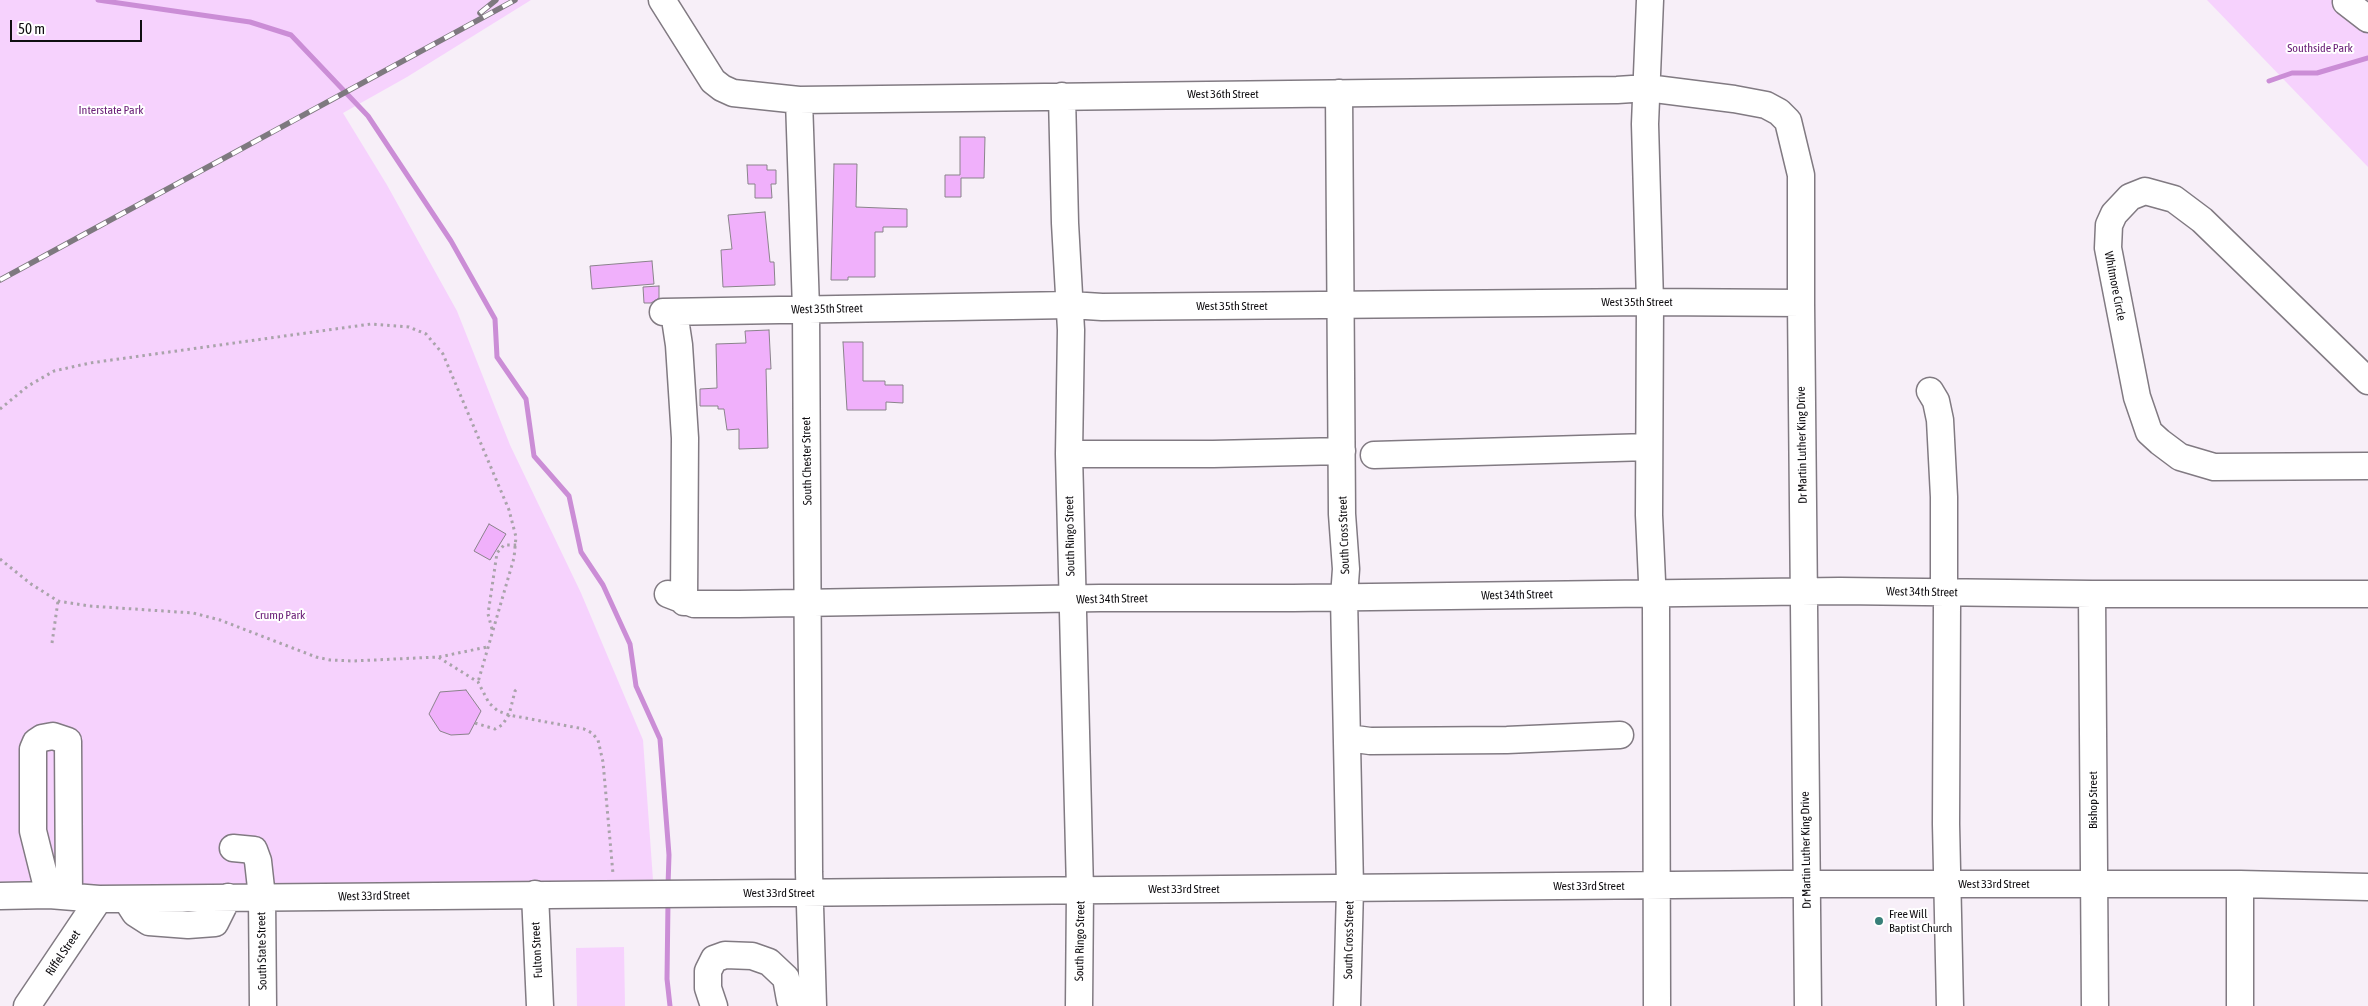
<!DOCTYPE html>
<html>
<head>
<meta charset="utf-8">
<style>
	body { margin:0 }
	#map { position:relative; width:2368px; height:1006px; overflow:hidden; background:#f7eff8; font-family:"Asap Condensed",sans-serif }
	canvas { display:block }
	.scale { position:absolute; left:10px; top:20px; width:132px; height:22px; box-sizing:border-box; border:2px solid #100e11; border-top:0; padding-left:6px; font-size:15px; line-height:18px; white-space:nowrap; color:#100e11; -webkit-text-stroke:4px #fff; paint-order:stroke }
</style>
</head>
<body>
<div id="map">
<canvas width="2368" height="1006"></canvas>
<div class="scale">50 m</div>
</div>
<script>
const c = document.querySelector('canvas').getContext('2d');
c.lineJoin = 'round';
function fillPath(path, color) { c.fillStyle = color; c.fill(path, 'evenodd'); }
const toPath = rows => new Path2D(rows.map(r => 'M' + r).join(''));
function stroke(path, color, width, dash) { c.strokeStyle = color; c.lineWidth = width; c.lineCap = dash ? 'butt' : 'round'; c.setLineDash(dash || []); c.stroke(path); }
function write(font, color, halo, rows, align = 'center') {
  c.font = font + ' "Asap Condensed",sans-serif'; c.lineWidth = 4; c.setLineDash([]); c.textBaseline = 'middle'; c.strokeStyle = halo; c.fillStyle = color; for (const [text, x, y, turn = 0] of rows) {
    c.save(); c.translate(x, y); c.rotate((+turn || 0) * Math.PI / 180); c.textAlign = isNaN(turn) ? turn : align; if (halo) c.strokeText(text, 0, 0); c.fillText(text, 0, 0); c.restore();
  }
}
fillPath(toPath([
	[0,0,531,0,407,77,343,113,387,185,457,311,510,445,581,593,643,740,654,894,0,896],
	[2207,0,2368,0,2368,167],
	[624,947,625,1006,577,1006,576,948]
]), '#f6d2fd');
stroke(toPath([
	[98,0,250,22,291,35,368,116,451,241,495,319,497,357,526,399,534,456,569,496,581,552,603,585,630,644,636,686,660,739,669,855,668,886],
	[2269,81,2292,73,2317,73,2368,58],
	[668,902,667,979,670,1006]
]), '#cb8dd6', 5);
const building = toPath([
	[960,137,985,137,984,178,961,178,961,197,945,197,945,175,960,175,960,137],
	[834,164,857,164,856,207,907,209,907,227,883,227,883,232,875,232,875,277,848,277,848,280,831,280,834,164],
	[747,165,767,165,767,170,776,170,776,184,771,184,772,198,755,198,755,184,748,184,747,165],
	[765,212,770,262,774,262,775,285,723,287,721,250,732,249,728,215,765,212],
	[652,261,654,284,592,289,590,266,652,261],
	[659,286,659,298,651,303,644,303,643,287,659,286],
	[769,330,771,369,766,369,768,448,739,449,739,429,727,430,724,409,718,409,718,406,700,406,700,389,717,388,716,344,746,343,745,331,769,330],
	[843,342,863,342,863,381,885,381,885,385,903,385,903,403,886,402,886,410,847,410,843,342],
	[489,524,506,534,490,560,474,551,489,524],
	[466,690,481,711,469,734,451,735,440,731,429,714,440,692,466,690]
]);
fillPath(building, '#f0b0fb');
stroke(building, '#8a838b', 1);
const minor = toPath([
	[662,0,713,81,722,88,733,93,799,100,1617,90,1647,88,1734,99,1766,105,1779,112,1788,121,1801,175,1801,303,1808,1006],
	[1650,0,1645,124,1650,302,1649,515,1652,581,1656,607,1657,1006],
	[2346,2,2368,19],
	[1339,93,1342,514,1346,569,1344,597,1350,888,1347,1006],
	[1062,96,1065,223,1071,330,1069,454,1080,890,1079,1006],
	[799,100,806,309,809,872,813,1006],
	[663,312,1070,305,1102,307,1650,302,1801,303],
	[674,312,679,345,685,438,684,602],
	[2368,381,2202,220,2174,199,2145,191,2130,197,2114,214,2109,225,2108,248,2137,397,2149,432,2160,442,2180,457,2214,467,2368,466],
	[1930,391,1936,401,1940,420,1944,497,1944,580,1947,605,1946,824,1950,1006],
	[1069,454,1213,454,1342,451],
	[1374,455,1649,447],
	[668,594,694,604,739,604,1100,598,1293,598,1840,591,2092,594,2368,594],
	[2092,594,2095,1006],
	[1348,738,1370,741,1507,740,1620,735],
	[233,848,254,850,258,861,262,897,263,1006],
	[2240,884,2240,1006],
	[535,894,540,1006],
	[49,895,33,831,33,749,36,742,42,738,53,736,68,741,69,896],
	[0,896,49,895,99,899,1784,884,2240,884,2368,887],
	[126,899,135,913,149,922,188,925,215,923,228,897],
	[27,1006,99,899],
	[714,1006,708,988,708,971,714,959,725,955,752,956,769,962,786,978,790,1000]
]);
stroke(minor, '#817a82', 29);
stroke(toPath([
	[0,409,28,386,54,371,90,363,371,324,409,327,426,334,443,354,509,510,516,537,514,558,478,682],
	[0,559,31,584,58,601,89,606,193,613,220,620,316,657,330,660,353,661,438,657,478,682,489,703,498,711,509,715,584,729,592,733,598,740,603,762,613,874],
	[492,629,488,614,497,553,504,545,517,545],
	[52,643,58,601],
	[439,657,487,647],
	[475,723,495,729,502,725,509,715,515,691,519,687]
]), '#a9a3aa', 3, [2.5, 4]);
stroke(minor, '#fff', 26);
const rail = toPath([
	[480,13,496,0],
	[0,280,515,0]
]);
stroke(rail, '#7e797f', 5.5);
stroke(rail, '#fff', 4, [11]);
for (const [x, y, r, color] of [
	[1879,921,5,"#387f79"]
]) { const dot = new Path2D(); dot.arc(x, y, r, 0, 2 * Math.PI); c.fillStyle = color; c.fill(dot); stroke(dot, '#fff', 2); }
write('12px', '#6b2078', '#fff', [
	["Southside Park",2320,48],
	["Interstate Park",111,110],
	["Crump Park",280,615]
]);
write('12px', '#100e11', '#fff', [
	["West 36th Street",1223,94],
	["Whitmore Circle",2115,286,79],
	["West 35th Street",1637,302],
	["West 35th Street",1232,306],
	["West 35th Street",827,309,-1],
	["Dr Martin Luther King Drive",1802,445,-91],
	["South Chester Street",807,461,-91],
	["South Cross Street",1344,535,-92],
	["South Ringo Street",1070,536,-91],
	["West 34th Street",1922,592,1],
	["West 34th Street",1517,595,-1],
	["West 34th Street",1112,599,-1],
	["Bishop Street",2093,800,-90],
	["Dr Martin Luther King Drive",1806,850,-91],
	["West 33rd Street",1994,884],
	["West 33rd Street",1589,886],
	["West 33rd Street",1184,889],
	["West 33rd Street",779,893],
	["West 33rd Street",374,896,-1],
	["South Cross Street",1349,940,-89],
	["South Ringo Street",1080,941,-89],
	["Fulton Street",537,950,-93],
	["South State Street",262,951,-91],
	["Riffel Street",63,953,-56]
]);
write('12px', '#100e11', '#fff', [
	["Free Will",1889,914],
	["Baptist Church",1889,928]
], 'left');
</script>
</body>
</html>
